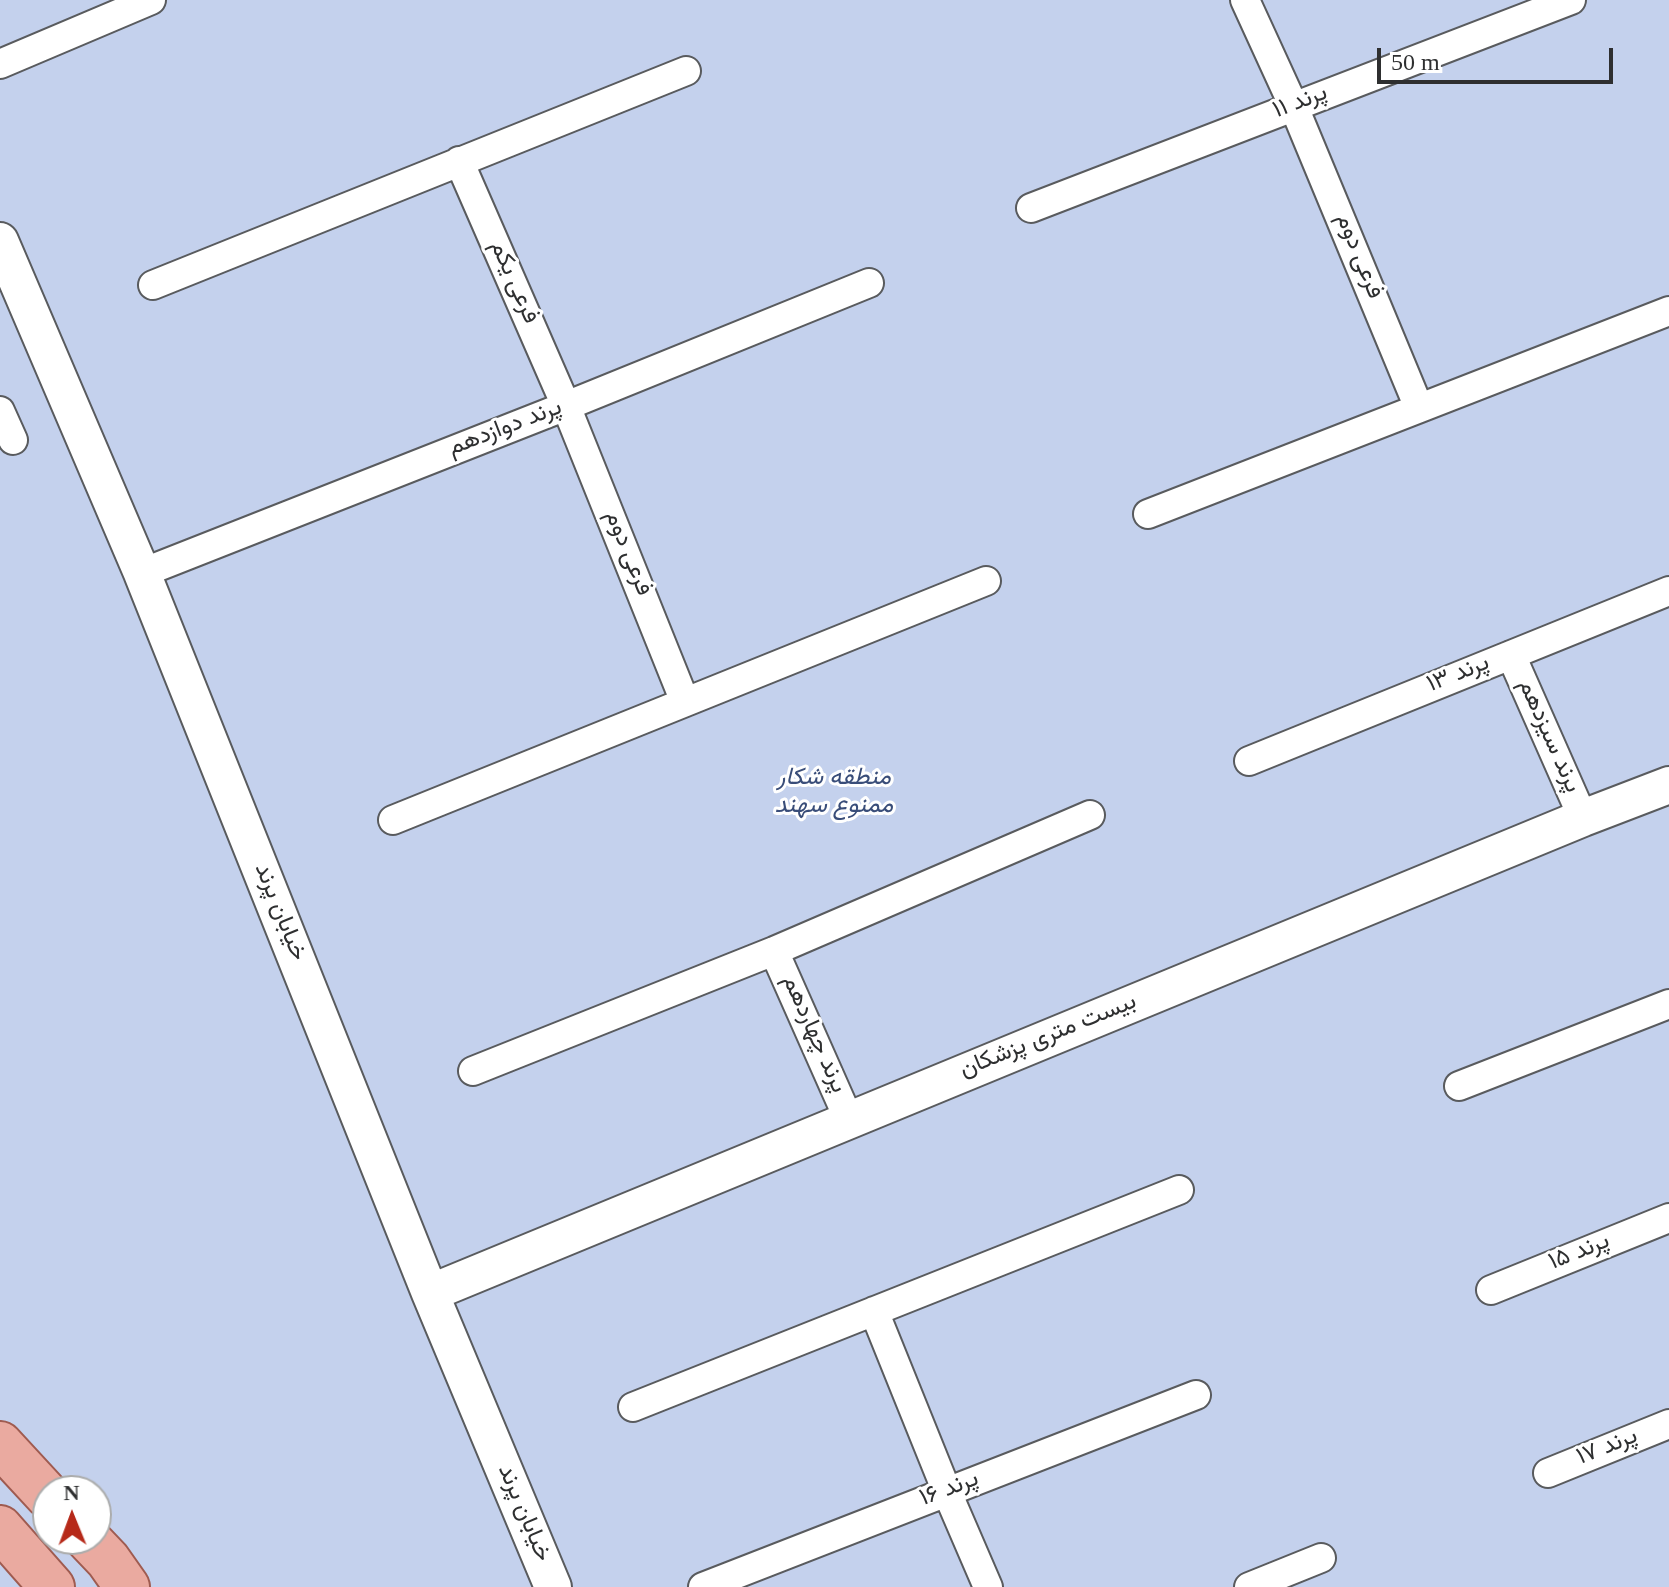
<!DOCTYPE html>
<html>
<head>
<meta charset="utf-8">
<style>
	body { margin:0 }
	#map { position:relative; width:1669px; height:1587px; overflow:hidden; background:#e0e1e5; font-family:Georgia,serif }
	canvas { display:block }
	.north { position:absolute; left:32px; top:1475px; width:80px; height:80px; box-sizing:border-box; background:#fff; border:2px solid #abacac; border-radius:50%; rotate:359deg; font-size:22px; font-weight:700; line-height:32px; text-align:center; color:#2e2f30 }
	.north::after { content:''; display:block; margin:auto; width:28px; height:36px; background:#b62919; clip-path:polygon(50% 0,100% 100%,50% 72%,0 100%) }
	.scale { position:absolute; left:1377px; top:48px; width:236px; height:36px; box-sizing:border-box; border:4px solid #2e2f30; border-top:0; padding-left:10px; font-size:24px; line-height:28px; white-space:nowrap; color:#2e2f30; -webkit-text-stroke:6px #fff; paint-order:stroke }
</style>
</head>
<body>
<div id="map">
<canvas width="1669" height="1587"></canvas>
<div class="north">N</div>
<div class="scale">50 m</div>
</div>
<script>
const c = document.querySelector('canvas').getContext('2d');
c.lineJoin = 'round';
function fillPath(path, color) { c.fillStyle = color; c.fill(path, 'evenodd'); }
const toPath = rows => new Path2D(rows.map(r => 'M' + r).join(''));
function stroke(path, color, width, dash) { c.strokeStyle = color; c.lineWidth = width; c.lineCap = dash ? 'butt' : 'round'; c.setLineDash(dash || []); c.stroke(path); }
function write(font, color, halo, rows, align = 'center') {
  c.font = font + ' Georgia,Vazirmatn,serif'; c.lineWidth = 6; c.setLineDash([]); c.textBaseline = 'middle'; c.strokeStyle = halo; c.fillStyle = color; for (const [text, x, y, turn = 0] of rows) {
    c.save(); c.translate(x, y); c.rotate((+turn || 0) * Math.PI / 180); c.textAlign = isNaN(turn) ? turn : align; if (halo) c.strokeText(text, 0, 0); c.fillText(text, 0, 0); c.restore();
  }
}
fillPath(toPath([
	[0,0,1669,0,1669,1587,0,1587],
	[48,1491,96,1491,96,1539,48,1539]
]), '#c4d1ed');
const minor = toPath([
	[1245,0,1294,107,1419,408],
	[0,64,151,0],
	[459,161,566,406,685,702],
	[1031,208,1571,0],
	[153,285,686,71],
	[0,411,13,440],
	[1148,514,1669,311],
	[142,573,566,406,869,283],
	[1511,655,1583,818],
	[1249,761,1669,591],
	[393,820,986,581],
	[774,951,849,1120],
	[473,1071,774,951,1090,815],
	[1459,1086,1669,1004],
	[1491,1290,1669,1218],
	[874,1311,947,1492,988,1587],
	[633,1407,1179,1190],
	[1548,1473,1669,1424],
	[703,1587,1196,1395],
	[1249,1587,1321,1558]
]);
const tertiary = toPath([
	[0,241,142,573,430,1293,553,1587],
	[430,1293,1583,818,1669,785]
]);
const primary = toPath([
	[0,1444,48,1496],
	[0,1528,52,1587],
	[88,1539,108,1560,127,1587]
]);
stroke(minor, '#595b5e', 32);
stroke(tertiary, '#595b5e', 40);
stroke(primary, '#9f5b50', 48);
stroke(minor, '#fff', 28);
stroke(tertiary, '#fff', 36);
stroke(primary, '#eaaaa0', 44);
write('24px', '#2e2f30', '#fff', [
	["پرند ۱۱",1301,104,-21],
	["فرعی دوم",1357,257,68],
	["فرعی یکم",512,283,66],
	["پرند دوازدهم",506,430,-21],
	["فرعی دوم",626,554,68],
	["پرند ۱۳",1459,676,-22],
	["پرند سیزدهم",1547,737,66],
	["خیابان پرند",278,913,68],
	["پرند چهاردهم",812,1035,66],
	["بیست متری پزشکان",1049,1038,-22],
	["پرند ۱۵",1580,1254,-22],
	["پرند ۱۷",1608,1449,-22],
	["پرند ۱۶",950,1491,-21],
	["خیابان پرند",522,1514,67]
]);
write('italic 24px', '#394d79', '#fff', [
	["منطقه شکار",834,780],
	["ممنوع سهند",834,808]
]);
</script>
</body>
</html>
